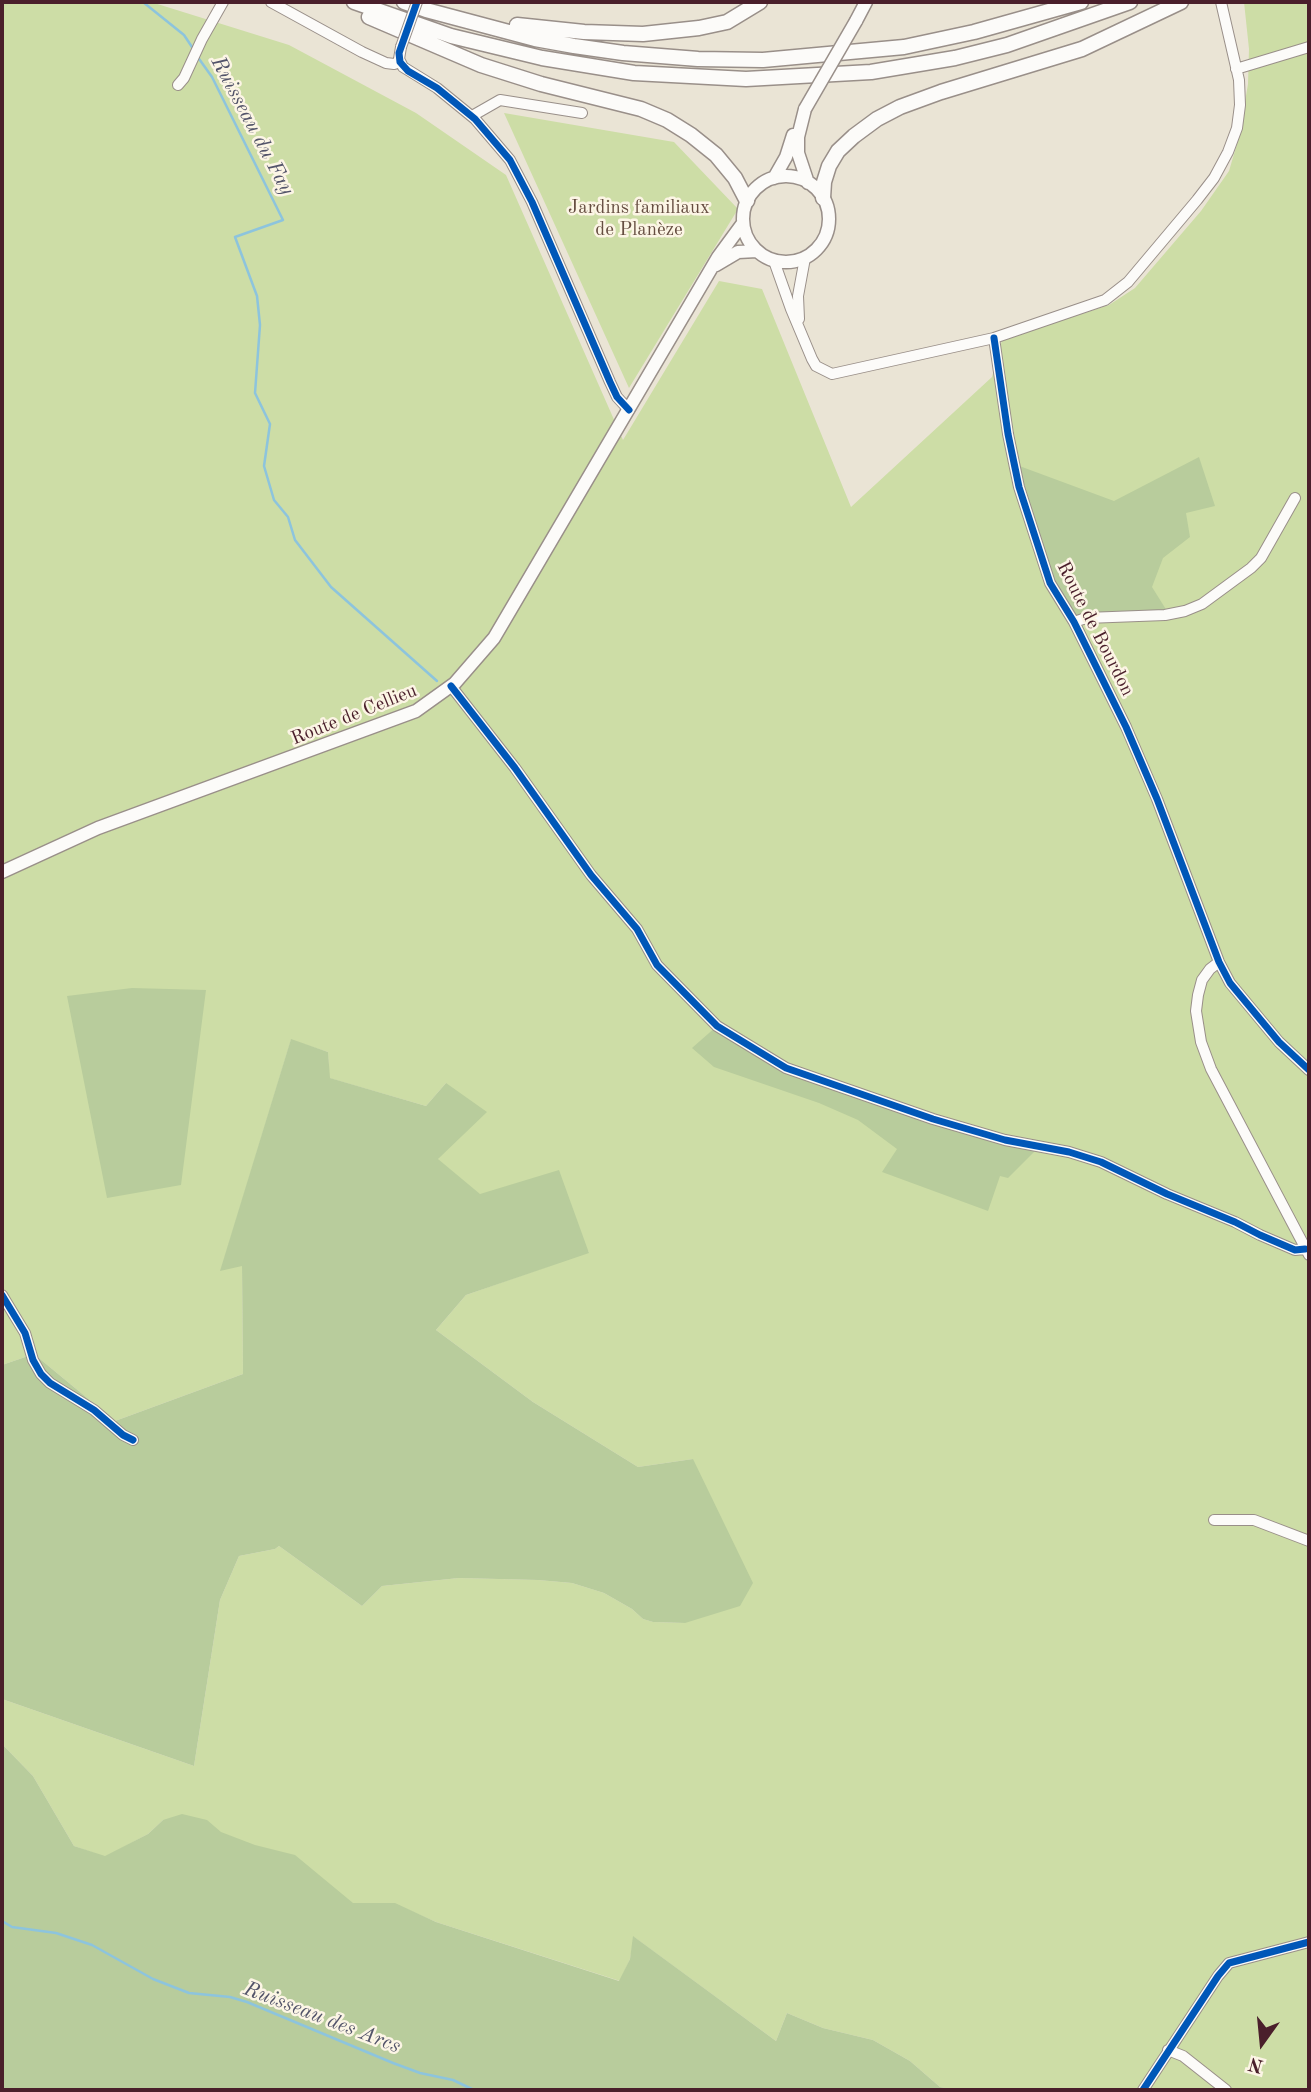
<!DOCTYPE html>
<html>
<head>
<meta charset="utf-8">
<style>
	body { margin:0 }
	#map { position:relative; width:1311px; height:2092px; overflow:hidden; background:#eae4d5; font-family:"Old Standard TT",serif }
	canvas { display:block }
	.frame { position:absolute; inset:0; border:4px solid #4a1f2b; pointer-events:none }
	.north { position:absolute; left:1227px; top:2008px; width:70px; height:70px; -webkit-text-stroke:5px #fcf5e5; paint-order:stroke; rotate:195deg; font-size:19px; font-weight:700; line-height:28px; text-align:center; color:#4a1f2b }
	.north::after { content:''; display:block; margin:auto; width:24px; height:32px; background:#4a1f2b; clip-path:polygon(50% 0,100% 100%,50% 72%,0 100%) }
</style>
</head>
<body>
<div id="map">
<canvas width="1311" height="2092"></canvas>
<div class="frame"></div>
<div class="north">N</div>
</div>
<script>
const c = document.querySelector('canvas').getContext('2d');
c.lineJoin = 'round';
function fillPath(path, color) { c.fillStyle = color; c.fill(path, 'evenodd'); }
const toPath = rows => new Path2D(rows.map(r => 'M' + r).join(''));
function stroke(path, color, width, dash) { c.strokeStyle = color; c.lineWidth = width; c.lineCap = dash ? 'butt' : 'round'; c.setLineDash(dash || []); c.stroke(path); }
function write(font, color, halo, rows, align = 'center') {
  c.font = font + ' "Old Standard TT",serif'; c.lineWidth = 5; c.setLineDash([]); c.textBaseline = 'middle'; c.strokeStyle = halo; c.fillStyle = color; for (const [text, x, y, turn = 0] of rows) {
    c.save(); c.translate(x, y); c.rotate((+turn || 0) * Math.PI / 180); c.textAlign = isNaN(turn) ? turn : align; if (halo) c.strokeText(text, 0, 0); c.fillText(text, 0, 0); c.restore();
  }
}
fillPath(toPath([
	[2,2,151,2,289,45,416,113,506,175,623,440,719,281,762,289,851,507,992,377,1002,340,1109,305,1135,288,1201,211,1229,171,1239,137,1248,84,1249,49,1244,2,1309,2,1309,2090,955,2090,940,2087,910,2061,873,2040,823,2028,787,2013,776,2041,634,1937,630,1959,620,1981,436,1922,395,1904,357,1973,163,1820,148,1834,105,1857,74,1846,33,1776,2,1744,2,1699,194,1766,220,1600,239,1556,275,1549,279,1546,362,1606,382,1586,459,1578,538,1580,572,1583,604,1593,632,1609,643,1619,653,1622,685,1623,693,1459,638,1467,533,1402,436,1330,466,1295,589,1252,480,1195,438,1160,446,1083,426,1106,329,1078,328,1052,291,1040,221,1270,242,1265,243,1374,115,1421,34,1354,2,1365],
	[504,113,674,142,738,209,629,388]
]), '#cddda6');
fillPath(toPath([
	[1199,457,1215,506,1186,513,1190,537,1163,558,1152,587,1167,611,1074,622,1050,583,1014,464,1114,501],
	[132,988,206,990,181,1185,107,1198,67,996],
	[717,1026,779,1065,1038,1148,1008,1178,1000,1176,988,1211,882,1172,897,1149,858,1120,819,1103,714,1067,692,1048],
	[291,1039,328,1052,330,1078,426,1106,446,1083,487,1112,438,1159,480,1194,559,1170,589,1253,466,1295,436,1330,533,1402,638,1467,693,1459,753,1583,740,1606,685,1623,653,1622,643,1619,632,1609,604,1593,572,1583,538,1580,459,1578,382,1586,362,1606,279,1546,275,1549,239,1556,220,1600,194,1766,2,1699,2,1365,34,1354,115,1421,243,1374,242,1266,220,1271],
	[2,1744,33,1776,74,1846,105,1856,148,1834,163,1820,182,1814,207,1820,221,1832,255,1845,295,1855,353,1903,395,1903,436,1922,619,1981,630,1959,633,1936,776,2041,787,2013,823,2028,873,2040,910,2061,940,2087,956,2090,2,2090]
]), '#b8cc9c');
stroke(toPath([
	[143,2,184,35,194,50],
	[197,56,212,77,283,220,235,237,257,296,260,325,255,393,270,424,264,466,274,500,288,517,295,540,331,587,437,681],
	[2,1921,12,1927,56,1933,92,1945,153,1979,189,1993,230,1997,247,2002,393,2063,420,2073,453,2080,474,2090]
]), '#8dc4dd', 2.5);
const minor = toPath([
	[271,2,362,52,386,63,394,64,400,62],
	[401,47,399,59,403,67,437,88,475,119,510,160,532,202,610,382,617,397,629,410],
	[1236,69,1309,47],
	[178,85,184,78,202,39,223,2],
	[472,116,500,100,582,113],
	[774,261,791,309,812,359,816,366,832,374,994,338,1105,300,1128,282,1197,200,1214,178,1228,152,1237,128,1240,105,1239,80,1221,2],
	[799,319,798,296,805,258],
	[994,338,1008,434,1019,487,1050,583,1074,622,1126,727,1157,799,1219,962,1230,983,1279,1042,1309,1070],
	[1074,622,1086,618,1165,615,1185,611,1202,604,1251,568,1261,558,1295,498],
	[451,686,515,768,591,875,637,929,657,965,717,1026,786,1068,933,1119,1005,1140,1069,1152,1101,1162,1167,1194,1235,1222,1260,1235,1295,1250,1305,1249],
	[1219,962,1210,969,1202,980,1198,995,1196,1011,1201,1042,1211,1069,1309,1255],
	[2,1295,25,1333,33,1360,41,1374,50,1383,94,1410,123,1435,133,1440],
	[1214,1520,1254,1520,1309,1541],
	[1168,2050,1183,2056,1226,2090],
	[1143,2090,1218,1976,1229,1963,1309,1942]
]);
const major = toPath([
	[856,21,866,2],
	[805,109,798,137,798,153,808,183],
	'743 219a43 43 0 1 1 86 0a43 43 0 1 1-86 0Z',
	[774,178,786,157,793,135],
	[716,265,738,252,757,251],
	[2,872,98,828,416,711,455,683,494,638,718,257,743,223]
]);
const highway = toPath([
	[354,2,451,36,542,58,634,73,746,79,871,72,955,58,1007,45,1130,2],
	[404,2,426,10,535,39,574,46,623,53,698,59,763,60,904,47,974,32,1081,2],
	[369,17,481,65,541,84,641,109,667,120,691,135,716,155,735,178,747,201],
	[517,25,584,32,643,34,699,28,727,22,760,2],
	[823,198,824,182,829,166,838,151,854,136,877,119,900,107,941,92,1082,49,1181,2]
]);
stroke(minor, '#998f89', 12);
stroke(major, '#998f89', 15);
stroke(highway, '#998f89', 17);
stroke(minor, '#fcfbf9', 10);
stroke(major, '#fcfbf9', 12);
stroke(highway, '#fcfbf9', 14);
const minorBridge = toPath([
	[401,47,417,2]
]);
const majorBridge = toPath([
	[805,109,856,21]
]);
stroke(minorBridge, '#998f89', 12, []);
stroke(majorBridge, '#998f89', 15, []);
stroke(minorBridge, '#fcfbf9', 10);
stroke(majorBridge, '#fcfbf9', 12);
stroke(toPath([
	[417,2,399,53,400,62,408,71,437,88,475,119,510,160,532,202,610,382,617,397,629,410],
	[994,338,1008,434,1019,487,1050,583,1074,622,1126,727,1157,799,1219,962,1230,983,1279,1042,1309,1070],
	[451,686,515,768,591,875,637,929,657,965,717,1026,786,1068,933,1119,1005,1140,1069,1152,1101,1162,1167,1194,1235,1222,1260,1235,1295,1250,1305,1249],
	[2,1295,25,1333,33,1360,41,1374,50,1383,94,1410,123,1435,133,1440],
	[1143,2090,1218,1976,1229,1963,1309,1942]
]), '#0057b8', 7);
write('19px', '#654d40', '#fcf5e5', [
	["Jardins familiaux",639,208],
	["de Planèze",639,230]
]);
write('19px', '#4a1f2b', '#fcf5e5', [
	["Route de Bourdon",1095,629,63],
	["Route de Cellieu",354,715,-22]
]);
write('italic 21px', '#53546a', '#fcf5e5', [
	["Ruisseau du Fay",252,126,62],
	["Ruisseau des Arcs",322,2018,21]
]);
</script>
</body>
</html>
